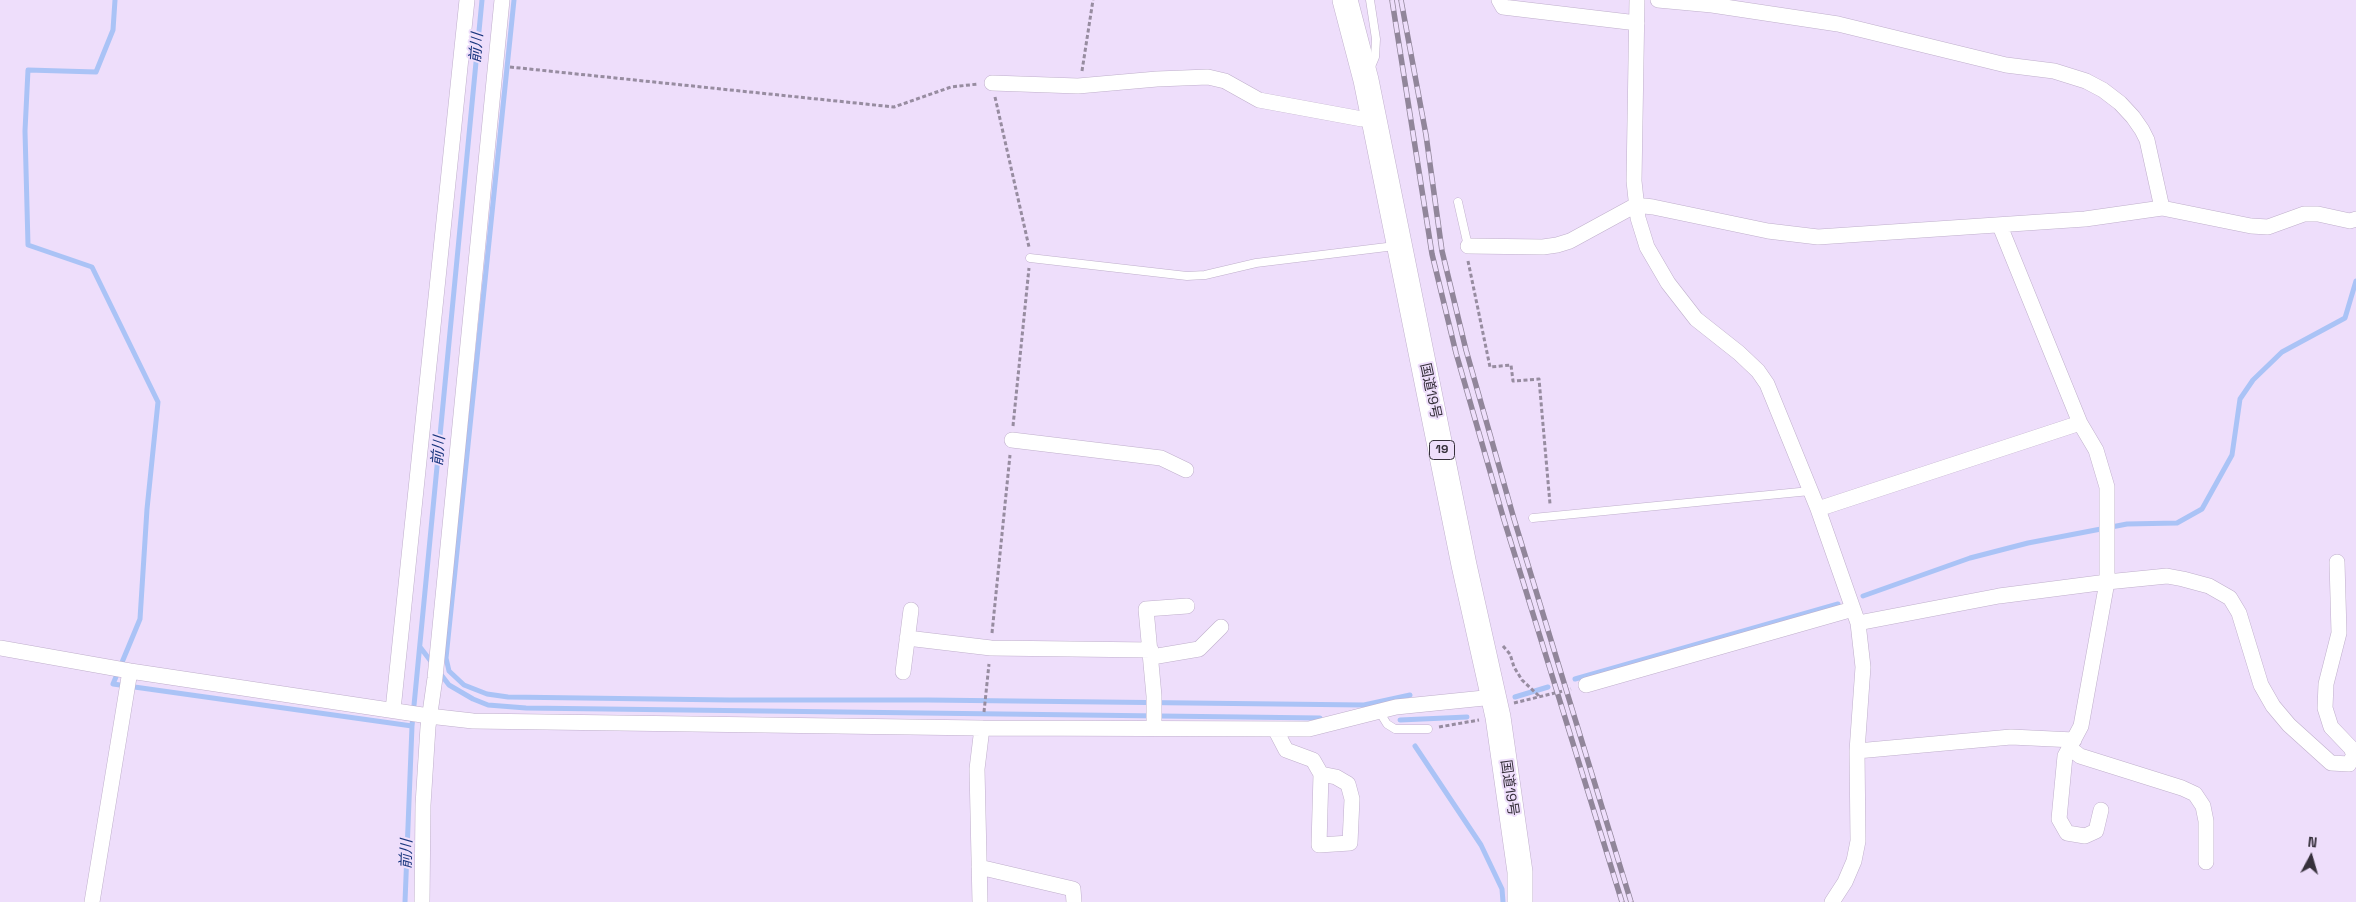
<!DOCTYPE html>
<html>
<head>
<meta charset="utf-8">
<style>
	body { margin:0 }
	#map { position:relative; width:2356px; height:902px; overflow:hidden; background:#eedefb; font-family:"Space Grotesk",sans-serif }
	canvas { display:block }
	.north { position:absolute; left:2286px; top:832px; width:50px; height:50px; -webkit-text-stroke:4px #eedefb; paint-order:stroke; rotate:6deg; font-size:14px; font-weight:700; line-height:20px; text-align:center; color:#36303b }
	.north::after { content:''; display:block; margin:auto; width:18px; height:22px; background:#36303b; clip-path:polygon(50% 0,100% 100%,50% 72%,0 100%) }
</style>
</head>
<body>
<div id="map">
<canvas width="2356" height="902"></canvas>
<div class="north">N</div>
</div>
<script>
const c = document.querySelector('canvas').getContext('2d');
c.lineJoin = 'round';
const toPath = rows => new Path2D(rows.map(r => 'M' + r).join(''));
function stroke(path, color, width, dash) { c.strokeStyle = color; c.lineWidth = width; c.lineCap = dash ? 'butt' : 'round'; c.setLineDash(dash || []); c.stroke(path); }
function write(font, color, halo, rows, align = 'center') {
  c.font = font + ' "Space Grotesk","Noto Sans JP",sans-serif'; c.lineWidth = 4; c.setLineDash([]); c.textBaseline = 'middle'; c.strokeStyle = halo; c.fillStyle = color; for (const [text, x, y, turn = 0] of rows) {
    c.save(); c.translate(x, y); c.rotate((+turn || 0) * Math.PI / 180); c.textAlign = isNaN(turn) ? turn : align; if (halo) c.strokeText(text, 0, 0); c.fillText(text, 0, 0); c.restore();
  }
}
stroke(toPath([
	[115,0,113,30,96,72,28,70,25,131,28,245,92,267,158,402,147,509,140,619,113,684,412,726],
	[514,0,446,658,449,671,464,685,487,694,508,697,729,700,928,700,1364,705,1410,695],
	[1863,596,1970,558,2028,543,2127,524,2177,523,2202,509,2232,455,2240,399,2253,380,2282,352,2345,318,2356,281],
	[420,647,433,664],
	[439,672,449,685,473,699,488,705,526,708,1320,718],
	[1575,679,1838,604],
	[1515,697,1548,687],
	[1400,720,1467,717],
	[1415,746,1481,845,1502,889,1503,902],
	[405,902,412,726,482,0]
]), '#aac3f6', 5);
const service = toPath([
	[1370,0,1376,39,1375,57,1370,69],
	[1458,202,1468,246],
	[1030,258,1187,276,1205,275,1256,263,1395,246],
	[1533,518,1810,491],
	[1379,711,1387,724,1395,729,1428,729]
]);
const minor = toPath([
	[1499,0,1503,7,1637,23],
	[1637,0,1634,181,1638,218,1647,247,1668,283,1696,319,1739,353,1758,371,1767,384,1818,509,1858,623,1863,667,1857,751,1858,841,1854,861,1845,882,1832,902],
	[1658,0,1712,5,1838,24,2006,65,2054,71,2086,81,2103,90,2120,103,2133,117,2142,130,2147,140,2162,208],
	[992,83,1078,86,1157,79,1208,77,1225,81,1259,100,1362,119,1373,117],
	[2000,226,2080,423,2096,450,2107,487,2107,582,2081,726,2065,756,2059,819,2067,833,2085,836,2096,831,2101,810],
	[1468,246,1543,247,1557,245,1570,241,1636,205,1653,207,1768,231,1818,237,2085,219,2162,208,2251,226,2268,227,2304,214,2318,214,2350,221,2356,219],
	[1012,440,1161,458,1186,470],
	[1818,509,2080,423],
	[1858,623,1999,596,2107,582,2167,576,2183,579,2209,586,2230,598,2239,613,2261,685,2273,706,2289,725,2331,763,2349,764,2354,755,2351,748,2331,727,2325,708,2326,684,2339,633,2337,562],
	[907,638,991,648,1151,650],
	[0,648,130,671,429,716,473,721,982,728,1309,729,1396,707,1494,697],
	[1152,657,1199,649,1221,627],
	[903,672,911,610],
	[1586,685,1853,609],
	[393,710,467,0],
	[1154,728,1154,696,1146,609,1187,606],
	[1275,729,1286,750,1313,760,1321,774,1319,845,1350,843,1352,799,1348,784,1336,777,1321,774],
	[2071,749,2080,756,2182,788,2195,794,2203,806,2206,821,2206,862],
	[1857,751,2011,737,2074,740],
	[979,867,1073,889,1074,902],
	[92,902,130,671],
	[422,902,423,805,428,727,435,678,502,0],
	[980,902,977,769,982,728]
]);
const trunk = toPath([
	[1345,0,1366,80,1464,565,1498,717,1520,872,1520,902]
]);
stroke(service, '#bfafcb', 9);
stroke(minor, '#bfafcb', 16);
stroke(trunk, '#bfafcb', 26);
stroke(toPath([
	[510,67,894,107,951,87,978,84],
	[1082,71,1093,0],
	[995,97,1029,247],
	[1468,261,1490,367,1511,365,1513,381,1539,379,1550,504],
	[1013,426,1029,268],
	[992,633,1010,455],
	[1503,646,1510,654,1514,667,1522,680,1539,696],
	[1514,703,1571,689],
	[984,712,989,664],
	[1439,727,1479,720]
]), '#978ca0', 3, [4, 2.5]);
stroke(service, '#fff', 8);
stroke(minor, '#fff', 15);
stroke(trunk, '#fff', 25);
const rail = toPath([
	[1392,0,1432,254,1456,353,1504,520,1622,902],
	[1401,0,1426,135,1442,251,1466,350,1514,519,1631,902]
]);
stroke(rail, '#91869a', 5.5);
stroke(rail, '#eedefb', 4, [11]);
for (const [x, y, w] of [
	[1442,450,25]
]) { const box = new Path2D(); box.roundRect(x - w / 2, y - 9.5, w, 19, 4); c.fillStyle = '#eedefb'; c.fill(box); stroke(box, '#36303b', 1); }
write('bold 12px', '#36303b', null, [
	["19",1442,450]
]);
write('14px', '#36303b', '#eedefb', [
	["国道19号",1430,391,78],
	["国道19号",1509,788,82]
]);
write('italic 15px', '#1a377f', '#eedefb', [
	["前川",477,48,-85],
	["前川",439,451,-85],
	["前川",407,854,-88]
]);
</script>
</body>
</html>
